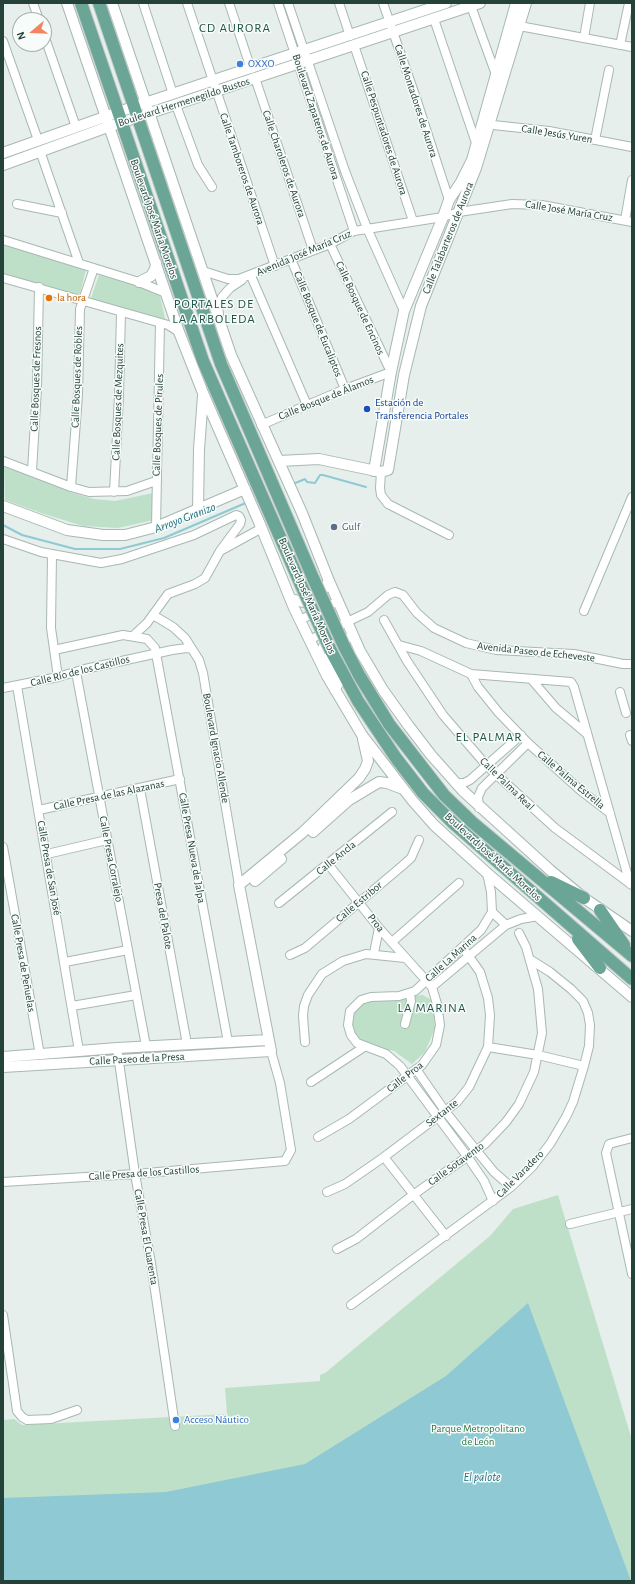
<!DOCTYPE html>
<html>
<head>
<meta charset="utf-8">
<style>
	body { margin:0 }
	#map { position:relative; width:635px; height:1584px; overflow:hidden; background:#e6efeb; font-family:"Alegreya Sans",sans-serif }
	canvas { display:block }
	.frame { position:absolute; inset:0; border:4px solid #24423a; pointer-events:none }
	.north { position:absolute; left:12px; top:12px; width:40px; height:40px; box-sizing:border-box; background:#f7fbf9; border:1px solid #a3b1ad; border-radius:50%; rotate:251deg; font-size:11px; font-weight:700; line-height:16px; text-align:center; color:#24423a }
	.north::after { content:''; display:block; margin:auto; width:14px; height:18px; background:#f4845f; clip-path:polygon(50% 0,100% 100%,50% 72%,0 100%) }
</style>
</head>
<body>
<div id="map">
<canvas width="635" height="1584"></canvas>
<div class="frame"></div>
<div class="north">N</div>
</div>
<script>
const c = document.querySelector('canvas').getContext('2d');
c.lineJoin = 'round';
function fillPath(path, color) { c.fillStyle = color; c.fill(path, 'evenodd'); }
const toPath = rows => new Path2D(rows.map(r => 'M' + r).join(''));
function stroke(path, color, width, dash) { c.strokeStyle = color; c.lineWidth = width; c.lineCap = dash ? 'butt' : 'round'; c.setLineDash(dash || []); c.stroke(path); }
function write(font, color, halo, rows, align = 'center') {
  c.font = font + ' "Alegreya Sans",sans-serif'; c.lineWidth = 3; c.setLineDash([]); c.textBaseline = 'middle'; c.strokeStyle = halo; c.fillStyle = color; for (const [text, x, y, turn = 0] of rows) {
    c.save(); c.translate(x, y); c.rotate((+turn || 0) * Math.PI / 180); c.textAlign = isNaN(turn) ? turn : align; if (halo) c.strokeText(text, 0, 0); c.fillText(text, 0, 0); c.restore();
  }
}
fillPath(toPath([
	[3,244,86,269,79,298,3,275],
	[99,275,159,291,166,323,90,301],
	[4,467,33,476,73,493,94,499,115,501,153,493,154,520,118,528,83,526,44,514,5,500],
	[423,995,433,1001,435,1028,425,1052,412,1064,394,1051,364,1044,357,1039,351,1029,350,1021,355,1008,365,1001],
	[558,1195,632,1440,632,1581,3,1581,3,1420,14,1419,22,1425,227,1414,225,1388,320,1381,320,1375,325,1373,490,1236,513,1209]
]), '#bfe0c8');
fillPath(toPath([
	[528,1303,631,1581,3,1581,3,1498,166,1492,305,1464,446,1376]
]), '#8ec9d4');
stroke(toPath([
	[293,484,305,479,307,482,315,483,320,475,323,475,366,487],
	[3,525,22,535,75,549,120,549,164,538,248,502]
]), '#8ec9d4', 2);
const minor = toPath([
	[33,3,39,20],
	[143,3,173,94],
	[187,3,275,266],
	[229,3,251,69],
	[278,3,354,231],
	[288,3,345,171,367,228,404,311],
	[339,3,350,36],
	[383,3,416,98,449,200],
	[471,6,495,72],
	[434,19,476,143],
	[514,25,632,47],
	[44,35,76,127],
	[584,38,590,3],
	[3,41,38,140],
	[354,45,413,221],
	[620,45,629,3],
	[255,78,313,250],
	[176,105,198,165,212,187],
	[484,124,549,131,632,147],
	[595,140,609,70],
	[40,151,79,263],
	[17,204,62,213],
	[625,220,632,180],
	[3,240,139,282,166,293],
	[330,244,391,372],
	[291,259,345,389],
	[203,271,228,279,239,279,330,244,354,231,443,217,459,212,512,204,542,205,632,222],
	[251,276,307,405],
	[3,278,168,325,179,332],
	[219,314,218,306,222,297,230,288,242,280],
	[261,425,345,389,391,372],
	[3,461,71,487,89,492,127,491,156,481],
	[32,471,37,388,39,287],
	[381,472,380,488,381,495,388,504,449,535],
	[71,487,78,395,80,309,94,268],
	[114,492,119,396,121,312],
	[156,527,160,323],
	[3,539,41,552,101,563,122,559,194,535,236,515,239,516,241,520,240,524,220,551],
	[52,554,51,628,58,677],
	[584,611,632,497],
	[153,615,173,627,185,638,192,649],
	[300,620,338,601],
	[384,620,407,661,443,715,487,766,555,828,632,885],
	[133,636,147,623,168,594,195,584,205,578,220,551,262,528],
	[309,640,368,612,388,595,395,592,403,595,417,613,434,628,466,643,496,650,574,654,623,664,632,664],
	[399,645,421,651,471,674,571,682,574,687,630,884],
	[54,650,123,635,147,639,155,648,228,1042],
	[76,672,146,1046],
	[471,674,478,687,499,713,528,743,580,790,610,813],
	[531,679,556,708,587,734],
	[17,686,79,1051],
	[3,688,58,677,85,669,172,650,187,648,192,649,199,660,203,673,239,885],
	[620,692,626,713],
	[630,735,632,741],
	[455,783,464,783,470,780,521,735],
	[140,789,187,1044],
	[479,808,478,797,482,788,528,743],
	[39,810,180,779],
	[3,847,40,1055],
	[47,854,107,840],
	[487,873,491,892,492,912,481,930,415,991,399,996,371,997,361,1000,350,1011,348,1025,351,1035,357,1043,386,1054,400,1066,467,1156,484,1181,493,1201],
	[279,903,392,812],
	[492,912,506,925],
	[392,942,459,883],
	[374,953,379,928],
	[290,955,305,948,402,866,411,858,419,840],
	[65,962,128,950],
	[432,987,506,925,521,919,538,916],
	[72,1006,136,995],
	[405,1024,411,1001,410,993],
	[305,1042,303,1016,304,1006,308,995,322,974,343,961,366,954,405,958],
	[488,1047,538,1055,584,1066],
	[117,1048,135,1174,151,1263,175,1426],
	[416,1069,445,1111,476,1150,494,1172,511,1187],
	[311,1082,364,1047],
	[318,1137,349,1119,422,1065,436,1045,440,1025,437,1004,432,987,379,928,328,864],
	[632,1138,609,1144,606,1153,632,1274],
	[384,1157,446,1236],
	[3,1182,135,1174,285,1161,291,1150,280,1083,271,1051],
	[327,1192,345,1184,384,1157,457,1102,469,1087,488,1047,490,1015,488,998,480,972,463,948],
	[570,1224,632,1209],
	[337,1249,356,1239,413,1195,485,1144,506,1122,519,1104,534,1072,542,1033,538,989,526,947,519,933],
	[351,1305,511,1187,532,1167,550,1144,566,1117,573,1102,584,1066,589,1046,590,1025,588,1013,583,1001,571,989,550,972,531,960],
	[3,1315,17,1411,22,1417,27,1420,51,1419,77,1410]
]);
const tertiary = toPath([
	[67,3,179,332,203,393,259,522,294,608,327,676,362,735,412,800,434,825,487,873,632,997],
	[112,3,231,355,302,513,329,581,360,651,383,690,408,725,431,755,463,791,550,870,584,898,632,931],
	[3,153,133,107,446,3],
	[3,165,102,129,480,3],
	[139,282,151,276,155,269,156,263],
	[279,461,319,459,381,472,388,470,404,375,421,306,476,168,526,3],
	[374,471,391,372,404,311,443,217,449,200,461,182,472,160,516,3],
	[3,506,67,530,103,535,125,535,156,527,245,489],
	[198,510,199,449,203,396],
	[291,599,303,602,311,601,320,594,329,581],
	[335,690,338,683,338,680,324,654,323,648,327,641,332,639,346,639],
	[313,832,349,800,379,782,387,783,403,789],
	[255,881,281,859],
	[3,1057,117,1048,268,1040],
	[3,1067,271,1051,239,885,302,833,359,778,365,769,368,761,363,739]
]);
const primary = toPath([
	[81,3,203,361,301,585],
	[99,3,221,364,313,578],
	[344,646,359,675,389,724,444,795,472,822,632,956],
	[331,651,358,701,396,758,423,793,453,823,632,979],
	[551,882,584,898],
	[600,910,624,945],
	[578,939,600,968]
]);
stroke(minor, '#a8b8b2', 10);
stroke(tertiary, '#a8b8b2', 12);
stroke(primary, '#c2cac8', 14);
stroke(minor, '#fff', 8);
stroke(tertiary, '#fff', 10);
stroke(primary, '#6aa596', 12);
const primaryBridge = toPath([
	[313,578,344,646],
	[301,585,331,651]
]);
stroke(primaryBridge, '#c2cac8', 14, []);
stroke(primaryBridge, '#6aa596', 12);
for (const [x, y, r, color] of [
	[240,64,4,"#3f7fe0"],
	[49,298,4,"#e8710a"],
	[367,409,4,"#1a4fb4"],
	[334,527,4,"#5c6f8a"],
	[176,1420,4,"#3f7fe0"]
]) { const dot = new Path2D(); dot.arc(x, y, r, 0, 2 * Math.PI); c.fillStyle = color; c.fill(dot); stroke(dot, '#f7fbf9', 1.5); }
write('11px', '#366cbe', '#f7fbf9', [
	["OXXO",248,64],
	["Acceso Náutico",184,1420]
], 'left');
write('11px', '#24423a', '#f7fbf9', [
	["Calle Montadores de Aurora",416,101,72],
	["Boulevard Hermenegildo Bustos",184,102,-18],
	["Boulevard Zapateros de Aurora",316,117,72],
	["Calle Pespuntadores de Aurora",384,133,72],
	["Calle Jesús Yuren",557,134,9],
	["Calle Charoleros de Aurora",284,164,71],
	["Calle Tamboreros de Aurora",242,169,71],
	["Calle José María Cruz",569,211,9],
	["Boulevard José María Morelos",154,219,71],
	["Calle Talabarteros de Aurora",448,238,-68],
	["Avenida José María Cruz",304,253,-23],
	["Calle Bosque de Encinos",360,308,65],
	["Calle Bosque de Eucaliptos",318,324,68],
	["Calle Bosques de Robles",77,377,-88],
	["Calle Bosques de Fresnos",36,379,-88],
	["Calle Bosque de Álamos",326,398,-22],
	["Calle Bosques de Mezquites",118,402,-88],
	["Calle Bosques de Pirules",158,425,-88],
	["Boulevard José María Morelos",307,596,66],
	["Avenida Paseo de Echeveste",536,652,6],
	["Calle Río de los Castillos",80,671,-14],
	["Boulevard Ignacio Allende",216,748,80],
	["Calle Palma Estrella",571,780,40],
	["Calle Palma Real",507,784,44],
	["Calle Presa de las Alazanas",109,795,-12],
	["Calle Presa Nueva de Jalpa",192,848,80],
	["Boulevard José María Morelos",493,857,42],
	["Calle Ancla",336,858,-39],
	["Calle Presa Corralejo",111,859,79],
	["Calle Presa de San José",49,868,80],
	["Calle Estribor",359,902,-40],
	["Presa del Palote",163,916,80],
	["Proa",376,923,52],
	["Calle La Marina",451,958,-42],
	["Calle Presa de Peñuelas",23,963,80],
	["Calle Paseo de la Presa",137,1059,-3],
	["Calle Proa",405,1077,-38],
	["Sextante",442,1113,-38],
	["Calle Sotavento",456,1164,-36],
	["Calle Presa de los Castillos",144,1173,-4],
	["Calle Varadero",520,1174,-45],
	["Calle Presa El Cuarenta",146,1237,80]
]);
write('11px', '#c56008', '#f7fbf9', [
	["la hora",57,298]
], 'left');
write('11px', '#164399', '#f7fbf9', [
	["Estación de",375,403],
	["Transferencia Portales",375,416]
], 'left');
write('11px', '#4e5e75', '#f7fbf9', [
	["Gulf",342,527]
], 'left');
write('11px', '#2d7a4b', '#f7fbf9', [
	["Parque Metropolitano",478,1429],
	["de León",478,1442]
]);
write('italic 12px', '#1c6f80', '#f7fbf9', [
	["Arroyo Granizo",185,518,-21],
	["El palote",482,1477]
]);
c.letterSpacing = '1px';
write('13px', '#1f5548', '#f7fbf9', [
	["CD AURORA",235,28],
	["PORTALES DE",214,304],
	["LA ARBOLEDA",214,319],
	["EL PALMAR",489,737],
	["LA MARINA",432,1008]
]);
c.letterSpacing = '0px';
</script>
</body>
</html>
